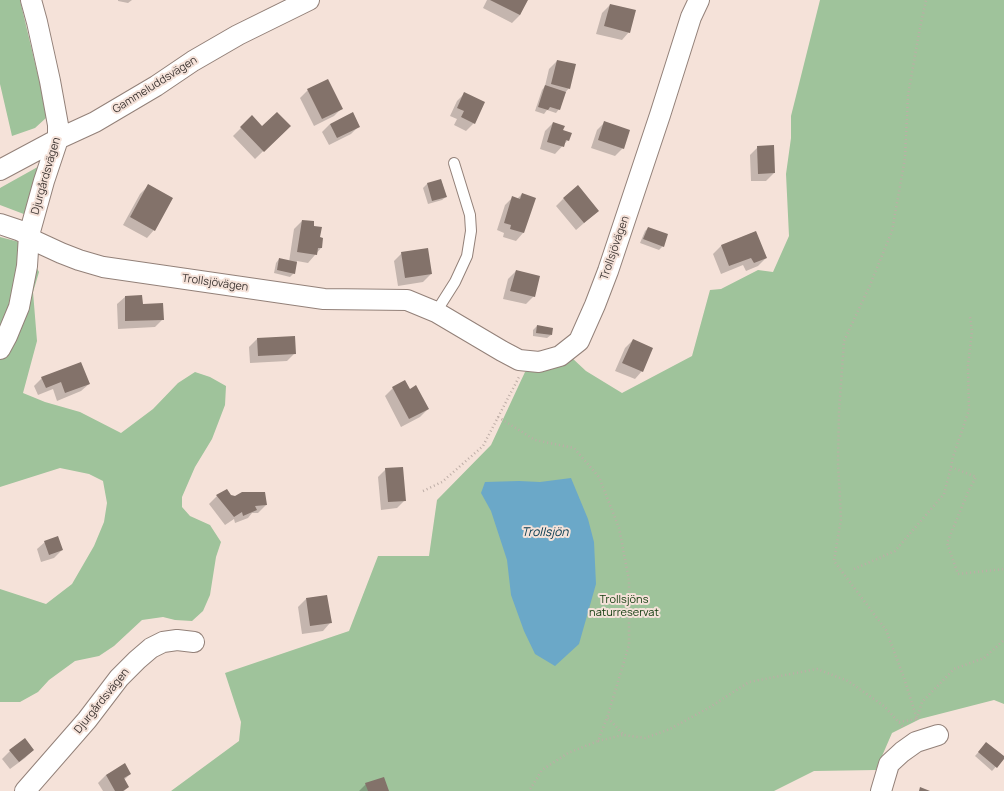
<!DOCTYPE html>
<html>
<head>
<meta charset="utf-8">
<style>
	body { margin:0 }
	canvas { display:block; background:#f5e2d9 }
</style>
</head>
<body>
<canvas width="1004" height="791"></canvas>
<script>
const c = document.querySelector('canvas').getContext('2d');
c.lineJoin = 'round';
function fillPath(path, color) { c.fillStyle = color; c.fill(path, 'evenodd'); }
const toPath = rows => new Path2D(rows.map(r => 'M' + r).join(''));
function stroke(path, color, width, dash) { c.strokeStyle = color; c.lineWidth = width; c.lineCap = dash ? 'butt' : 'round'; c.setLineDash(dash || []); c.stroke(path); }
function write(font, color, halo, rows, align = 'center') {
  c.font = font + ' Manrope,sans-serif'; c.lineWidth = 4; c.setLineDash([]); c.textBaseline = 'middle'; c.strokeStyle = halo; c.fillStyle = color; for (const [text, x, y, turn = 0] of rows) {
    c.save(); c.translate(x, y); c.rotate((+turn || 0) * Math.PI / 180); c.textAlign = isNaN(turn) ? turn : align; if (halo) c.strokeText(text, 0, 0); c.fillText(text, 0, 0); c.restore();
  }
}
fillPath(toPath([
	[0,0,20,0,40,84,46,118,35,128,12,136,0,84],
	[820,0,1004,0,1004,704,994,700,920,719,892,733,876,770,814,771,774,791,171,791,239,741,241,722,225,673,349,631,378,556,429,556,437,500,491,445,525,372,536,367,571,357,586,371,622,393,692,356,710,290,721,289,758,270,773,272,789,236,786,174,791,138,791,116],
	[43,164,29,216,0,205,0,188],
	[0,237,23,243,39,272,33,292,37,341,23,393,45,402,80,412,121,433,153,409,178,383,195,372,210,377,226,386,225,405,212,439,195,467,182,497,182,507,190,516,210,525,221,542,216,557,210,595,203,611,192,621,175,620,163,617,142,620,114,646,99,656,75,661,49,680,38,692,20,702,0,702,0,589,46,604,72,584,94,546,104,522,107,503,103,481,89,474,60,468,0,487]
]), '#9fc39b');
fillPath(toPath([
	[571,478,588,519,594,542,596,584,579,644,555,666,535,654,524,631,511,595,507,560,491,511,481,493,485,482,519,481,540,482]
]), '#6ba8c8');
fillPath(toPath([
	[118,0,132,0,128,3,118,1],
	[487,0,527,0,520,15,512,23,483,8],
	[610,5,629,32,622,40,596,34,602,13],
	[557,61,569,88,565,93,559,109,556,113,547,110,544,114,535,111,542,90,545,86,549,69],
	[308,90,342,108,334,116,314,126,300,98],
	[465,93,474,123,466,131,454,125,457,119,450,116,457,101],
	[252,117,262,127,289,126,255,159,233,136],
	[605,122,623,148,615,156,591,148,597,130],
	[553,123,562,131,568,140,555,154,540,149,545,131],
	[330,124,359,126,351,134,329,145,322,132],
	[758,147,774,173,766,181,751,181,750,155],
	[441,180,446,197,442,200,428,204,423,188,427,184],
	[148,186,154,230,147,238,123,225,140,194],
	[522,194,523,233,516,241,503,237,504,233,497,230,505,205,512,198,517,199],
	[563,199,598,211,576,230,556,206],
	[302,221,313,227,319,238,321,248,308,263,297,261,294,273,290,277,274,273,276,263,279,259,289,262,294,229],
	[648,228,663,246,659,250,640,243,645,231],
	[755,232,766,258,758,266,746,271,743,265,721,274,713,254,721,246],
	[402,253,431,274,423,282,398,286,394,261],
	[516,271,534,296,526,304,503,299,508,279],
	[125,297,142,305,163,319,155,327,118,329,117,304],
	[537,326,551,335,547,338,533,336,533,330],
	[257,339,295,353,287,361,250,363,249,347],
	[633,340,642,371,635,379,615,371,625,348],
	[42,378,89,384,81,391,57,401,53,389,38,395,34,386],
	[393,388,409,390,428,409,420,417,401,427,385,396],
	[386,469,404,501,397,508,381,510,378,477],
	[217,496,266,505,258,513,252,513,248,518,235,523,234,519,225,525,209,504],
	[45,542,62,550,54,558,41,562,37,549],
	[306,599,330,623,323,631,302,634,298,607],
	[983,747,1004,758,992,771,975,756],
	[33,750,25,758,10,769,2,759,10,751],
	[125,765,130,774,124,780,128,787,124,791,103,791,98,783,106,775],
	[366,784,388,791,359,791]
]), '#0003');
fillPath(toPath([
	[490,0,528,0,520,15],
	[610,4,636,10,630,33,604,26],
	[557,60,576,64,570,89,551,84],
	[328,79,343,109,322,119,307,89],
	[545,85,566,92,560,110,550,107,548,110,538,107],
	[464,92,485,102,475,124,461,117,464,111,457,108],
	[277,112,291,126,264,152,240,127,252,115,262,126],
	[353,112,360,127,337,138,330,124],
	[604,121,630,130,624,149,598,140],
	[553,122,565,126,563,130,572,133,569,141,566,140,564,147,547,142],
	[774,145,775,173,758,174,757,146],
	[441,179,447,197,432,201,427,183],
	[148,184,173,198,155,231,130,217],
	[578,185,599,211,584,223,563,198],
	[522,193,536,198,524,233,510,229,511,225,504,223,512,196,520,199],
	[302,220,314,221,314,226,322,227,320,237,323,238,322,248,318,248,317,255,297,252],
	[648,227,668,234,664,247,643,239],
	[756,231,767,258,754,263,751,258,729,266,721,245],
	[428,248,432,274,405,278,401,252],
	[279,258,297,262,295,274,277,270],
	[516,270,540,276,535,297,510,291],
	[142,295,143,304,163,303,164,320,125,321,125,296],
	[537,325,553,328,552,335,536,333],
	[295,336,296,354,258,356,257,338],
	[633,339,653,348,643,372,622,363],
	[81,362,90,384,65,393,61,382,46,388,41,377],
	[405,380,410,389,416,385,429,409,409,419,392,387],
	[403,467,406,501,388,502,385,468],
	[227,489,231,495,235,496,242,492,265,492,267,505,255,506,257,510,243,516,242,512,234,517,216,495],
	[58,536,63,550,49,555,44,541],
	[327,595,332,623,310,626,306,598],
	[25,738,34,750,19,762,9,750],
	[986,742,1004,756,1004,759,997,768,978,752],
	[125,763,131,774,124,778,129,787,123,791,115,791,106,775],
	[384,777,389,791,368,791,365,783],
	[920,787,930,791,919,791]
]), '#83726a');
const service = toPath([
	[436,312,455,282,467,256,471,231,470,215,454,163]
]);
const minor = toPath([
	[0,170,58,139,95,122,156,86,193,61,238,35,309,0],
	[0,224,18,230,29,235,35,241,61,253,79,260,103,267,324,299,407,300,436,312,502,351,519,360,539,362,560,356,579,341,595,305,608,271,660,115,691,17,699,0],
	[0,349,7,336,19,307,27,266,29,235,44,181,58,139,58,125,50,81,37,22,31,0],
	[25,791,87,720,119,678,137,660,151,648,163,642,177,640,194,642],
	[881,791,889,764,902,752,916,742,938,735]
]);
stroke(service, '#938179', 12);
stroke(minor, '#938179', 22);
stroke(toPath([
	[498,417,535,440,574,448,599,477,619,528,629,580,629,645,607,718,598,741,568,753,542,770,529,791],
	[951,467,953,457,969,410,968,365,972,331,970,317],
	[423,491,442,482,483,446,519,377],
	[854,569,895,551,944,494,951,467,976,477,968,492,947,543,958,574,1004,569],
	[608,718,624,735,645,738,670,729,710,707,749,682,817,669,848,681,884,706,904,728],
	[917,719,922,702,954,669,984,658,1004,640],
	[899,722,917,719,904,678,886,630,834,561,841,519,838,462,839,411,844,341,870,285,892,231,905,158,908,95,919,33,926,0],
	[598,741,623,735]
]), '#bdada6', 2.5, [1, 3]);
stroke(service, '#fff', 10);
stroke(minor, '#fff', 20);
write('11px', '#3e3633', '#f5e2d9', [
	["Gammeluddsvägen",155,85,-32],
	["Djurgårdsvägen",46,176,-74],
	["Trollsjövägen",615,248,-71],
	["Trollsjövägen",215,283,8],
	["Djurgårdsvägen",102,701,-51]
]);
write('11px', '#0d380a', '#f5e2d9', [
	["Trollsjöns",624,600],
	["naturreservat",624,613]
]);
write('italic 12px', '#00374d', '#f5e2d9', [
	["Trollsjön",545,533]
]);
</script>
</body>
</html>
